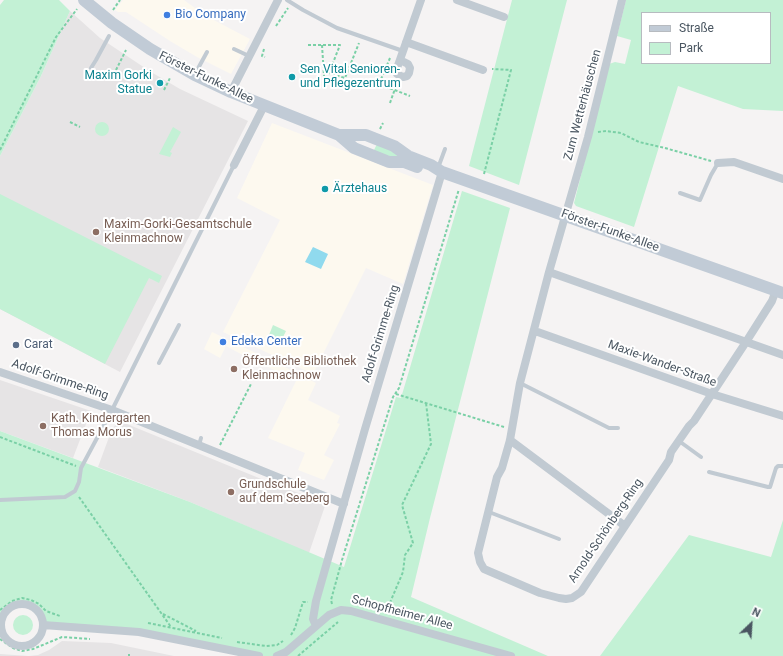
<!DOCTYPE html>
<html>
<head>
<meta charset="utf-8">
<style>
	body { margin:0 }
	#map { position:relative; width:783px; height:656px; overflow:hidden; background:#f5f3f3; font-family:Roboto,sans-serif }
	canvas { display:block }
	.legend { position:absolute; left:641px; top:12px; width:130px; height:52px; box-sizing:border-box; background:#fff; border:1px solid #b7bbc0; margin:0; padding:5px 7px; list-style:none; font-size:12px; color:#4a5661 }
	.legend li { display:flex; align-items:center; gap:8px; height:20px }
	.legend b { width:20px; border:1px solid #b7bbc0 }
	.north { position:absolute; left:731px; top:604px; width:40px; height:40px; -webkit-text-stroke:3px #fff; paint-order:stroke; rotate:25deg; font-size:11px; font-weight:700; line-height:16px; text-align:center; color:#4a5661 }
	.north::after { content:''; display:block; margin:auto; width:14px; height:18px; background:#4a5661; clip-path:polygon(50% 0,100% 100%,50% 72%,0 100%) }
</style>
</head>
<body>
<div id="map">
<canvas width="783" height="656"></canvas>
<ul class="legend">
<li><b style="height:5px;background:#c1cbd6"></b>Straße</li>
<li><b style="height:11px;background:#c3f1d5"></b>Park</li>
</ul>
<div class="north">N</div>
</div>
<script>
const c = document.querySelector('canvas').getContext('2d');
c.lineJoin = 'round';
function fillPath(path, color) { c.fillStyle = color; c.fill(path, 'evenodd'); }
const toPath = rows => new Path2D(rows.map(r => 'M' + r).join(''));
function stroke(path, color, width, dash) { c.strokeStyle = color; c.lineWidth = width; c.lineCap = dash ? 'butt' : 'round'; c.setLineDash(dash || []); c.stroke(path); }
function write(font, color, halo, rows, align = 'center') {
  c.font = font + ' Roboto,sans-serif'; c.lineWidth = 4; c.setLineDash([]); c.textBaseline = 'middle'; c.strokeStyle = halo; c.fillStyle = color; for (const [text, x, y, turn = 0] of rows) {
    c.save(); c.translate(x, y); c.rotate((+turn || 0) * Math.PI / 180); c.textAlign = isNaN(turn) ? turn : align; if (halo) c.strokeText(text, 0, 0); c.fillText(text, 0, 0); c.restore();
  }
}
fillPath(toPath([
	[123,0,184,0,206,16,250,39,231,74,197,57,170,41,126,12,118,12,115,10],
	[272,123,433,185,403,284,366,268,313,374,223,332,280,220,237,198],
	[212,332,258,354,254,361,226,346,220,358,204,349],
	[269,359,316,383,308,400,340,416,337,423,340,424,324,455,334,460,324,480,298,470,305,453,268,438,296,381,266,366]
]), '#fdf9ef');
fillPath(toPath([
	[70,11,100,38,151,72,180,89,248,121,120,372,0,309,0,156,41,76],
	[0,380,91,411,73,458,0,431],
	[122,422,271,483,326,503,309,553,190,502,98,467,112,429,117,423],
	[62,641,111,643,174,656,0,656,0,654,29,656,38,655,49,650]
]), '#e6e4e5');
fillPath(toPath([
	[4,0,59,0,70,11,41,76,0,156,0,5],
	[512,0,567,0,519,185,469,166],
	[626,0,783,0,783,111,743,109,678,86,634,227,576,206,574,203,609,64,615,62,625,64,631,40,617,36],
	[642,13,770,13,770,63,642,63],
	'95 129a7 7 0 1 1 14 0a7 7 0 1 1-14 0Z',
	[173,127,181,132,170,152,172,153,170,157,159,154],
	[378,142,405,160,373,152],
	[462,191,510,208,430,518,411,597,548,656,238,656,234,651,162,636,43,625,42,619,39,613,35,608,29,605,22,604,15,605,9,608,5,613,0,625,0,431,190,502,344,567,396,397,401,398],
	[0,194,162,276,159,283,149,278,105,364,0,309],
	[273,325,286,331,281,341,269,335],
	[783,520,783,656,600,656,689,535,771,557],
	'13 625a10 10 0 1 1 20 0a10 10 0 1 1-20 0Z'
]), '#c3f1d5');
fillPath(toPath([
	[313,247,328,254,321,269,305,262]
]), '#90daee');
stroke(toPath([
	[113,10,120,0],
	[276,26,288,8],
	[308,45,340,45,329,73,345,78,359,43],
	[322,45,324,76],
	[264,49,262,56,265,57],
	[390,58,379,84,410,96],
	[116,70,126,50],
	[164,90,170,78],
	[390,103,397,83],
	[70,122,80,127],
	[380,129,383,123],
	[598,132,606,131,621,133,639,142,665,148,711,161],
	[0,150,56,37,77,9],
	[484,174,511,70,492,69],
	[396,394,504,427],
	[0,437,76,466],
	[220,445,251,384],
	[79,497,171,627],
	[332,604,331,600,342,560,393,397,399,388,459,189],
	[0,610,12,601,22,598,31,600,39,604,46,611,60,616],
	[386,612,403,572,405,555,413,543,402,505,431,444,426,403],
	[163,614,196,631],
	[0,621,1,625],
	[148,623,222,638],
	[291,635,295,628,303,602,308,602],
	[0,639,13,648,22,651,33,649,62,637,90,639],
	[237,642,266,646,277,645,283,641],
	[129,654,129,656],
	[298,656,338,622]
]), '#7ad0a6', 2, [3, 2]);
stroke(toPath([
	[287,0,303,10,337,28,403,51],
	[234,49,249,56],
	[91,68,96,60,109,36],
	[195,74,207,52],
	[438,168,445,149],
	[680,193,700,200,711,175,718,163],
	[159,363,179,325],
	[520,383,609,428,618,428],
	[679,441,701,457],
	[199,445,201,438],
	[709,472,768,487,770,487,771,484,776,468,778,466,783,466],
	[0,500,65,497,75,491,79,482,81,468,112,410,234,165],
	[489,512,559,539]
]), '#c1cad2', 4);
stroke(toPath([
	[457,0,504,17],
	[622,0,588,137,549,272,520,383,510,440,502,468,497,477,478,553,480,562,484,569,540,593,559,598,566,599,572,598,581,592,669,460,671,452,689,426,694,421,746,342,772,301,776,290],
	[406,42,483,70],
	[400,60,408,64,410,68,409,73,407,76,403,77,397,74,396,71,421,0],
	[231,92,278,0],
	[718,163,734,162,783,179],
	[234,165,264,106],
	[549,272,783,355],
	[535,331,712,394,783,416],
	[0,372,112,410,344,504],
	[510,440,625,526],
	'1 625a21 21 0 1 1 42 0a21 21 0 1 1-42 0Z',
	[43,625,139,632,259,656],
	[316,626,313,619,316,601,365,429,442,172],
	[277,656,286,652,329,615,341,610,351,611,511,656]
]), '#c1cad2', 8);
stroke(toPath([
	[84,0,112,23,150,49,195,75,231,92,339,135,366,135,376,139,394,146,408,156,431,165,442,172,783,293],
	[339,135,354,148,389,162,404,162,417,167]
]), '#c1cbd6', 12);
for (const [x, y, r, color] of [
	[167,15,4,"#3f7fe0"],
	[292,77,4,"#0f9aa8"],
	[160,83,4,"#0f9aa8"],
	[325,189,4,"#0f9aa8"],
	[96,232,4,"#8d6e63"],
	[223,342,4,"#3f7fe0"],
	[16,345,4,"#5c6f8a"],
	[234,369,4,"#8d6e63"],
	[43,426,4,"#8d6e63"],
	[231,492,4,"#8d6e63"]
]) { const dot = new Path2D(); dot.arc(x, y, r, 0, 2 * Math.PI); c.fillStyle = color; c.fill(dot); stroke(dot, '#fff', 1.5); }
write('12px', '#366cbe', '#fff', [
	["Bio Company",175,15],
	["Edeka Center",231,342]
], 'left');
write('12px', '#0d838f', '#fff', [
	["Sen Vital Senioren-",300,70],
	["und Pflegezentrum",300,84],
	["Maxim Gorki",152,76,"right"],
	["Statue",152,90,"right"],
	["Ärztehaus",333,189]
], 'left');
write('12px', '#4a5661', '#fff', [
	["Förster-Funke-Allee",206,78,26],
	["Zum Wetterhäuschen",583,105,-75],
	["Förster-Funke-Allee",610,231,20],
	["Adolf-Grimme-Ring",381,334,-73],
	["Maxie-Wander-Straße",662,364,20],
	["Adolf-Grimme-Ring",60,380,19],
	["Arnold-Schönberg-Ring",606,531,-56],
	["Schopfheimer Allee",402,613,15]
]);
write('12px', '#785e54', '#fff', [
	["Maxim-Gorki-Gesamtschule",104,225],
	["Kleinmachnow",104,239],
	["Öffentliche Bibliothek",242,362],
	["Kleinmachnow",242,376],
	["Kath. Kindergarten",51,419],
	["Thomas Morus",51,433],
	["Grundschule",239,485],
	["auf dem Seeberg",239,499]
], 'left');
write('12px', '#4e5e75', '#fff', [
	["Carat",24,345]
], 'left');
</script>
</body>
</html>
